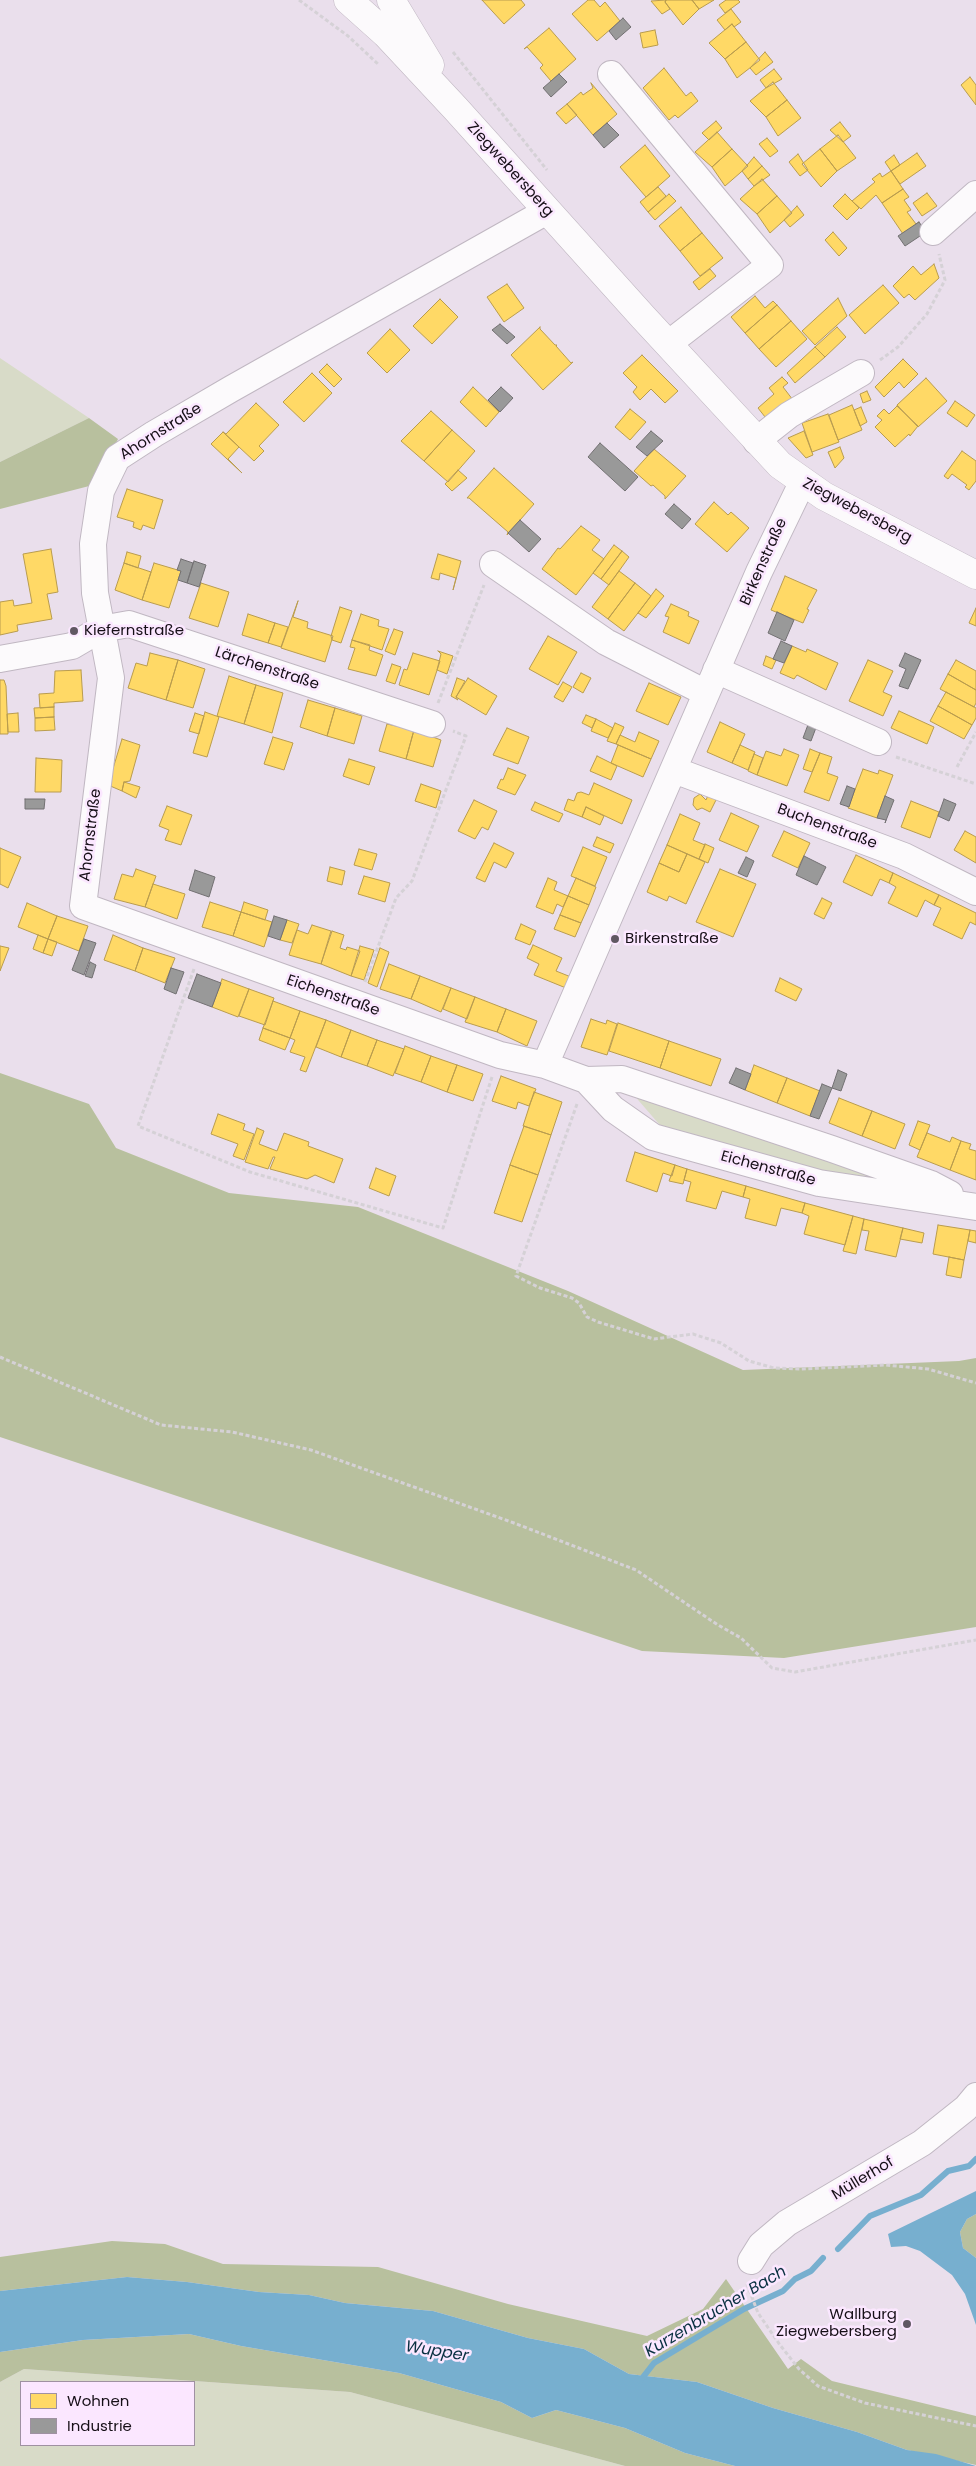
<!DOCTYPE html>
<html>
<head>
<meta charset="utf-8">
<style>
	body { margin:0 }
	#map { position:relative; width:976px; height:2466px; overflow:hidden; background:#eadfec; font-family:Poppins,sans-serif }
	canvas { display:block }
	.legend { position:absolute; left:20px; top:2381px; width:175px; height:65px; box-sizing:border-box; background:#fbe7ff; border:1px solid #9f91a2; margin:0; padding:6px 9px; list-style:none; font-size:15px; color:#160f17 }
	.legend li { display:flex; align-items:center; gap:10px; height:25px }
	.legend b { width:25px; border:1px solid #9f91a2 }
</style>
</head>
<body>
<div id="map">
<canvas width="976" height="2466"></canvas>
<ul class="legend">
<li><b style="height:14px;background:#ffd966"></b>Wohnen</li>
<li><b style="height:14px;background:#999"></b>Industrie</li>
</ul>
</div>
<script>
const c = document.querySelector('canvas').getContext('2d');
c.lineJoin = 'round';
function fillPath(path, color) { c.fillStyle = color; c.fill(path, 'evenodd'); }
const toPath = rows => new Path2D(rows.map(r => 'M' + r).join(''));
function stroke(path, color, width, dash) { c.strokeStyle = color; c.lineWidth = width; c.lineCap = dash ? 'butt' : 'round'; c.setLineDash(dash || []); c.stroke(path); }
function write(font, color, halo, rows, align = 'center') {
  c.font = font + ' Poppins,sans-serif'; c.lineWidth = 5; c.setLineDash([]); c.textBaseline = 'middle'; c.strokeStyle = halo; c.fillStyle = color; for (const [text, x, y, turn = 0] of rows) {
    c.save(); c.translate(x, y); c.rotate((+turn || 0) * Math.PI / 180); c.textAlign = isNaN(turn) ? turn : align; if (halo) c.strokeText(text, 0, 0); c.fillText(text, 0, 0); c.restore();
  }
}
fillPath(toPath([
	[0,358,89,418,0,462],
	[626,1086,884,1174,882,1187,665,1131],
	[24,2369,350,2392,625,2466,0,2466,0,2382],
	[21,2382,194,2382,194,2445,21,2445]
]), '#d8dbc8');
fillPath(toPath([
	[89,418,118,439,97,484,0,509,0,462],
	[0,1073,89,1104,116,1148,229,1193,358,1207,568,1291,743,1370,959,1361,976,1358,976,1627,784,1658,642,1651,0,1437],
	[976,2214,976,2258,963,2248,960,2232,967,2219],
	[112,2241,165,2244,223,2264,378,2267,508,2304,647,2336,703,2309,726,2279,788,2369,801,2359,832,2381,976,2416,976,2465,907,2450,857,2432,773,2408,697,2382,629,2374,584,2349,528,2338,433,2311,345,2303,309,2295,259,2292,187,2282,127,2277,0,2291,0,2257],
	[189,2334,241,2346,399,2373,501,2402,532,2418,556,2410,625,2428,685,2453,735,2466,625,2466,350,2392,24,2369,0,2382,0,2352,83,2340]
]), '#b8c09e');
fillPath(toPath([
	[976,2191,976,2214,967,2219,960,2232,963,2248,976,2258,976,2325,965,2294,952,2275,920,2251,906,2246,891,2247,888,2234],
	[127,2277,187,2282,259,2292,309,2295,345,2303,433,2311,528,2338,584,2349,629,2374,697,2382,773,2408,857,2432,907,2450,936,2454,976,2466,735,2466,685,2453,625,2428,556,2410,532,2418,501,2402,399,2373,241,2346,189,2334,83,2340,0,2352,0,2291]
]), '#77afcf');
const homes = toPath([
	[482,0,521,0,525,5,504,24,482,0],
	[588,0,594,0,600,7,605,2,620,21,597,41,572,14,588,0],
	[666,0,692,0,699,9,683,25,665,2,666,0],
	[666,0,665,2,670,9,662,14,651,1,666,0],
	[692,0,714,0,699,9,692,0],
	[726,0,738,0,740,2,725,13,719,5,726,0],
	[731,9,741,22,734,27,732,24,725,30,717,20,731,9],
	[732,24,746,42,725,59,709,43,732,24],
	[549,28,576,59,551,81,540,68,543,65,527,47,524,49,549,28],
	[655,30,658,45,643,48,640,33,655,30],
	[746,42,760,60,737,78,725,59,746,42],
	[765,52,773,62,756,75,750,68,765,52],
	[664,68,686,96,691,92,698,101,678,118,675,115,669,120,643,88,664,68],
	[774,69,782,79,766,88,760,80,774,69],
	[970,77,976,85,976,105,961,85,970,77],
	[773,82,787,100,766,117,750,101,773,82],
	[591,83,617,114,593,135,567,104,581,92,583,95,593,88,591,83],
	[787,100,801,118,778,136,766,117,787,100],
	[567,104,577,115,566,124,556,113,567,104],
	[716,121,722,128,709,140,702,133,716,121],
	[840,122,851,136,843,142,830,130,840,122],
	[717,132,732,149,712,167,695,152,717,132],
	[838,135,856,158,837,171,820,149,838,135],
	[767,138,778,151,770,157,759,144,767,138],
	[645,145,670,176,646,197,620,167,645,145],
	[732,149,748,166,725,186,712,167,732,149],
	[820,149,837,171,821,187,802,164,820,149],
	[917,153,926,166,900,184,891,171,917,153],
	[798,154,808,170,800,176,789,162,798,154],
	[894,155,900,165,891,171,885,162,894,155],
	[754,157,762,166,748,179,742,171,754,157],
	[762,166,770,175,754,186,748,179,762,166],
	[891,171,903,189,882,203,876,195,861,209,852,201,875,182,872,179,880,173,882,177,891,171],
	[762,179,777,196,757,214,740,199,762,179],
	[658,187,666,196,648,212,640,202,658,187],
	[903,189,909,197,904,200,911,210,907,212,916,224,919,222,903,234,882,203,903,189],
	[927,193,937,206,922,216,913,203,927,193],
	[669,194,676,201,655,220,648,212,669,194],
	[845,194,859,208,847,220,833,206,845,194],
	[777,196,792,213,770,233,757,214,777,196],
	[797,206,804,215,790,227,784,220,797,206],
	[681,207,702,233,680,251,659,226,681,207],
	[833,232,847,248,839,256,825,240,833,232],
	[702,233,723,258,700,276,680,251,702,233],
	[934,264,939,278,915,300,909,294,904,298,893,286,913,266,921,275,934,264],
	[710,269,716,276,699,290,693,282,710,269],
	[507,284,524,308,504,322,487,297,507,284],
	[883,285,899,303,865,334,849,315,883,285],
	[755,296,765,308,773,301,777,305,745,333,731,317,755,296],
	[838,298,847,316,815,345,802,331,838,298],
	[440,299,458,317,432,344,413,326,440,299],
	[777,305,791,321,759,349,745,333,777,305],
	[791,321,807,339,776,367,759,349,791,321],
	[540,327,540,329,555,345,557,345,556,346,571,363,573,362,543,390,511,355,540,327],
	[837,327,846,337,825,357,815,347,837,327],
	[390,329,410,350,387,373,367,353,390,329],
	[815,347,825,357,795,383,787,373,815,347],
	[642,355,678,391,665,403,651,389,640,400,633,392,637,387,623,373,642,355],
	[903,359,918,374,904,388,899,382,884,397,875,387,903,359],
	[327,364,342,379,334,387,319,372,327,364],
	[312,373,332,393,304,422,283,402,312,373],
	[782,377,788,383,783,387,793,400,769,422,758,408,774,394,769,388,782,377],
	[926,378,947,401,918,427,897,405,926,378],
	[473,387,499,412,486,427,460,402,473,387],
	[867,391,871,400,863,403,860,394,867,391],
	[955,401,975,415,967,427,947,413,955,401],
	[256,403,279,425,259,446,264,451,254,461,223,432,226,434,256,403],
	[852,405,862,430,838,440,829,415,852,405],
	[897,406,918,426,910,436,909,434,895,447,875,427,882,420,877,416,884,409,889,414,897,406],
	[861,407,867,422,860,426,854,410,861,407],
	[630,409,646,422,630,440,615,427,630,409],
	[431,411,452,430,424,461,401,441,431,411],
	[828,414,839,442,812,452,802,423,828,414],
	[452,430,475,451,448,482,424,461,452,430],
	[804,431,813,455,806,458,788,438,804,431],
	[223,432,239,447,228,459,242,473,211,444,223,432],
	[840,447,844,458,835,468,828,452,840,447],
	[654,449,686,476,665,499,665,496,653,485,651,486,634,471,654,449],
	[962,451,976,461,976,481,969,490,965,487,967,485,952,474,948,479,944,476,962,451],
	[494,468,534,504,507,535,508,532,469,498,467,498,494,468],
	[458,470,467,478,452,491,445,484,458,470],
	[127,489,163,500,154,529,143,525,141,530,133,527,134,522,117,517,127,489],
	[714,502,728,515,731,512,749,528,727,552,695,524,714,502],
	[581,526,600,540,592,550,604,559,576,595,542,569,558,548,560,549,581,526],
	[614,545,622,551,601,579,593,573,614,545],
	[51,549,58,592,47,594,52,619,17,625,18,631,0,635,0,602,13,600,14,606,32,603,23,554,51,549],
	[622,551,629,557,609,585,601,579,622,551],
	[127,552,141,556,138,568,124,563,127,552],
	[438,554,461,561,453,590,456,578,440,573,439,580,431,578,438,554],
	[124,563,151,572,142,600,115,590,124,563],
	[154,563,181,571,169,608,142,600,154,563],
	[619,571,635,583,608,619,592,607,619,571],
	[785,576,817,590,807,609,809,610,803,623,771,610,785,576],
	[201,583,229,592,218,627,189,618,201,583],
	[635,583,651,596,624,631,608,619,635,583],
	[656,589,664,596,646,618,638,613,656,589],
	[298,601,293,617,308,622,307,628,333,636,325,662,281,648,298,601],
	[671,604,689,612,688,616,699,621,689,644,663,632,669,617,665,616,671,604],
	[340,607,352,611,341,643,332,640,331,636,340,607],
	[976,608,976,626,969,623,976,608],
	[248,614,275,623,268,643,242,635,248,614],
	[361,614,379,620,378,626,389,629,382,650,352,640,361,614],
	[275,623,288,627,281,647,268,643,275,623],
	[394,629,403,632,395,655,385,651,394,629],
	[548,636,577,652,558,685,529,669,548,636],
	[352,640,370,645,369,650,383,655,376,676,348,669,355,648,350,647,352,640],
	[792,646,806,652,807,649,838,663,826,690,797,675,794,679,780,673,792,646],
	[438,651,453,656,447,674,437,670,441,654,438,651],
	[150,653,178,660,166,700,128,688,136,663,147,666,150,653],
	[413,653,440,661,429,695,399,685,404,669,407,670,413,653],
	[766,656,776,660,772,669,763,665,766,656],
	[178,660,205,669,193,708,166,700,178,660],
	[868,660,893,671,883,692,892,696,883,716,849,701,868,660],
	[956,660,976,671,976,690,948,674,956,660],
	[392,664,401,667,395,684,386,681,392,664],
	[81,670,83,701,54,703,54,707,40,708,39,694,54,693,55,671,81,670],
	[581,673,591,678,583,693,573,687,581,673],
	[948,674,976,690,976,703,974,707,940,689,948,674],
	[229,676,256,685,244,724,217,716,229,676],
	[457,678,465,681,456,697,458,700,451,696,457,678],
	[468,678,497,696,486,715,456,697,468,678],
	[0,680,4,680,6,686,8,734,0,734,0,680],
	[563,682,572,687,563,702,554,697,563,682],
	[649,683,681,697,668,725,636,711,649,683],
	[256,685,283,693,272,733,244,724,256,685],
	[946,692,976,708,976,718,972,725,938,706,946,692],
	[308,700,335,708,327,736,300,727,308,700],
	[938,706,972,725,964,739,930,721,938,706],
	[54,707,54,717,35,718,34,708,54,707],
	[335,708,362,716,354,744,327,736,335,708],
	[899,711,934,727,927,744,891,728,899,711],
	[205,712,219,717,207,757,193,753,205,712],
	[18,713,19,732,8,732,7,714,18,713],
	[195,713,204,716,199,734,189,731,195,713],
	[586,715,596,719,592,728,582,723,586,715],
	[54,717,55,730,35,731,35,718,54,717],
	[596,719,613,728,608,738,591,731,596,719],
	[720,722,745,734,732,763,707,752,720,722],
	[615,723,624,727,616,744,607,741,615,723],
	[387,724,414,730,406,759,379,751,387,724],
	[507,728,529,737,518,764,493,755,507,728],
	[414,730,441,740,433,767,406,759,414,730],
	[639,732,659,741,651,759,616,744,620,735,635,742,639,732],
	[273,737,293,743,284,770,264,764,273,737],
	[122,739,140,745,130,781,124,782,122,791,108,785,122,739],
	[618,745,651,759,643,777,611,763,618,745],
	[740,745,755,752,748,770,732,763,740,745],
	[784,749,799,755,787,786,757,775,766,751,781,756,784,749],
	[810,749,820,753,812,772,803,769,810,749],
	[820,753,832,757,827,773,838,777,829,801,804,792,820,753],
	[754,754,763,758,757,775,748,771,754,754],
	[597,756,617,766,611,780,590,771,597,756],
	[36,758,62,760,61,792,35,792,36,758],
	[349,759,375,767,369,785,343,776,349,759],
	[508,768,526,775,515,795,497,788,501,779,503,780,508,768],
	[863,769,878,774,879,770,893,775,877,818,848,808,863,769],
	[124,782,140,787,136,798,122,791,124,782],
	[594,783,632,800,622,824,586,807,582,817,564,810,568,799,574,801,577,793,581,792,589,795,594,783],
	[421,784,441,791,436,808,415,801,421,784],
	[709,793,718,796,710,812,702,808,697,810,693,805,694,798,700,794,706,800,709,793],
	[474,800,497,811,488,830,482,827,475,839,458,831,474,800],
	[911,801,939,812,930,838,901,827,911,801],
	[535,802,563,814,559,822,531,810,535,802],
	[167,806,192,815,181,845,165,840,169,830,159,826,167,806],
	[586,807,604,816,600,825,582,817,586,807],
	[731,813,759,826,747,852,719,840,731,813],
	[680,814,700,823,693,840,705,845,699,859,667,845,680,814],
	[784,831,810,843,798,868,772,856,784,831],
	[965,831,976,837,976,863,954,850,965,831],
	[597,837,614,844,610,853,593,846,597,837],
	[494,843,514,853,506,868,494,862,485,882,476,878,494,843],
	[705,844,714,848,708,863,699,859,705,844],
	[667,845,687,854,679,872,659,863,667,845],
	[583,847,607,857,595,886,571,876,583,847],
	[0,848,21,857,8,888,0,884,0,848],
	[359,849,377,854,372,870,354,865,359,849],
	[687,854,705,862,686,904,669,896,667,901,647,892,659,863,679,872,687,854],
	[856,855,893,873,889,883,880,879,872,896,843,882,856,855],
	[330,867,345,871,342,885,327,881,330,867],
	[136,869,156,876,145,907,114,899,122,874,133,877,136,869],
	[720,869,756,884,733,937,696,922,720,869],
	[893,873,939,895,934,905,925,900,917,917,888,903,896,887,889,883,893,873],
	[364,876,390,883,385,902,358,894,364,876],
	[548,878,557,882,554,890,568,896,563,907,557,904,553,914,536,907,548,878],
	[576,878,596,887,589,905,568,896,576,878],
	[153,884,185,894,177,919,145,907,153,884],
	[939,895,976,913,976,925,970,922,962,939,933,925,941,908,934,905,939,895],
	[568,896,589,905,581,923,560,915,568,896],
	[822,898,832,903,824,919,814,914,822,898],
	[210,902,241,912,233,936,202,927,210,902],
	[244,902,268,910,265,920,241,912,244,902],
	[27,903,57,916,48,939,18,927,27,903],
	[241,912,272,922,264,947,233,936,241,912],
	[560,915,581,923,575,937,554,929,560,915],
	[57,916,88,926,79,951,48,939,57,916],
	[287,920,299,924,292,943,280,940,287,920],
	[521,924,536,931,530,945,515,939,521,924],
	[312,925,331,931,321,964,289,955,297,930,308,934,312,925],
	[332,931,344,935,340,948,346,950,347,947,360,951,351,976,321,964,332,931],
	[38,935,48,939,43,953,33,949,38,935],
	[113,935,143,948,135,971,104,960,113,935],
	[48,939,57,942,52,956,43,953,48,939],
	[533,945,562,958,556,971,571,977,566,988,534,975,539,964,527,958,533,945],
	[0,946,9,948,0,971,0,946],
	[360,946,374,950,364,980,351,976,360,946],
	[143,948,175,958,165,983,135,971,143,948],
	[380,948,389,952,377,987,368,983,380,948],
	[389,964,420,976,411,999,380,989,389,964],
	[420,976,451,988,441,1012,411,999,420,976],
	[780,978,802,989,796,1001,775,991,780,978],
	[222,979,249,989,238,1017,212,1007,222,979],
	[451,988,475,997,467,1019,443,1009,451,988],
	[249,989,274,998,265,1025,239,1016,249,989],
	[475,997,506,1009,497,1032,465,1022,475,997],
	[273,1001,300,1011,290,1038,263,1028,273,1001],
	[506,1009,537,1021,527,1046,497,1032,506,1009],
	[300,1011,326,1020,306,1072,300,1070,305,1057,290,1052,295,1040,290,1038,300,1011],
	[591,1019,606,1024,607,1020,617,1024,607,1055,581,1047,591,1019],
	[326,1020,351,1030,341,1057,316,1047,326,1020],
	[618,1023,669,1041,660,1068,609,1051,618,1023],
	[263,1028,290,1038,285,1050,259,1040,263,1028],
	[351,1030,377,1040,367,1066,341,1057,351,1030],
	[377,1040,404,1049,393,1076,367,1066,377,1040],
	[669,1041,721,1059,711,1086,660,1068,669,1041],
	[405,1046,431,1056,421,1082,395,1073,405,1046],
	[431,1056,457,1065,447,1092,421,1082,431,1056],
	[457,1065,483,1074,473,1101,447,1092,457,1065],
	[754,1065,787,1078,777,1103,745,1090,754,1065],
	[501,1076,536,1089,529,1106,518,1102,516,1109,492,1101,501,1076],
	[787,1078,820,1091,810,1116,777,1103,787,1078],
	[534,1092,562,1102,551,1135,523,1126,534,1092],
	[839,1098,872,1111,862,1136,829,1123,839,1098],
	[872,1111,905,1124,895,1149,862,1136,872,1111],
	[218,1114,245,1124,243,1130,254,1134,244,1160,233,1156,238,1144,211,1134,218,1114],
	[918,1121,930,1125,920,1150,909,1145,918,1121],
	[524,1126,551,1135,538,1175,510,1165,524,1126],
	[257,1128,264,1131,259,1144,277,1151,284,1133,309,1142,308,1146,343,1159,334,1183,315,1175,307,1179,270,1169,275,1157,273,1157,268,1169,245,1162,257,1128],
	[927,1133,950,1142,952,1137,961,1141,950,1170,917,1157,927,1133],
	[961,1141,971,1144,969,1149,976,1151,976,1180,950,1170,961,1141],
	[635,1152,675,1165,672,1176,663,1173,657,1192,626,1181,635,1152],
	[510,1165,538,1175,522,1222,494,1213,510,1165],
	[675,1165,687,1169,683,1184,669,1181,675,1165],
	[376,1168,396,1176,389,1196,369,1188,376,1168],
	[687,1169,746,1186,743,1197,722,1191,716,1209,686,1201,691,1182,684,1180,687,1169],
	[746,1186,805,1203,802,1213,781,1208,776,1226,745,1218,750,1199,743,1197,746,1186],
	[805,1203,853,1216,845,1245,804,1234,809,1216,802,1213,805,1203],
	[853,1216,864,1219,856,1254,843,1251,853,1216],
	[864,1219,903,1228,896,1257,865,1250,869,1231,862,1230,864,1219],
	[938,1225,970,1230,964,1260,933,1254,938,1225],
	[903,1228,924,1233,922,1243,900,1239,903,1228],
	[970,1230,976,1231,976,1243,968,1241,970,1230],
	[949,1257,964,1260,961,1278,946,1275,949,1257]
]);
fillPath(homes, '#ffd966');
stroke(homes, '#b99c4e', 1);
const industry = toPath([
	[623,18,631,27,616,40,609,31,623,18],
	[559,74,567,82,551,97,543,88,559,74],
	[607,123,619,135,604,148,593,135,607,123],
	[919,222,926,232,905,246,898,236,919,222],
	[500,324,515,337,507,344,492,330,500,324],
	[501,387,513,398,500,412,488,400,501,387],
	[651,431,663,441,647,456,636,447,651,431],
	[600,443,638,477,625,491,588,457,600,443],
	[674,504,691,519,682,529,665,514,674,504],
	[520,520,541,539,529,552,508,533,520,520],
	[181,559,193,563,187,583,178,580,181,571,177,570,181,559],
	[194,561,206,565,199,587,187,583,194,561],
	[777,612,794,620,785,641,768,633,777,612],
	[781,641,792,646,784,663,773,659,781,641],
	[905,653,921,660,908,689,899,686,906,669,899,666,905,653],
	[809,722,817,725,811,741,803,738,809,722],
	[847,786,855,789,849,807,840,804,847,786],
	[885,796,894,800,885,823,886,820,877,818,885,796],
	[25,799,45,799,44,809,25,809,25,799],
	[944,799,956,804,949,821,938,816,944,799],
	[804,856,826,867,817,885,796,875,804,856],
	[746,857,754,861,747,877,738,873,746,857],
	[195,870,215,877,209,897,189,890,195,870],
	[274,916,287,920,280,940,268,936,274,916],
	[84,939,96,943,84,975,72,970,84,939],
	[90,962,96,965,92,978,85,976,90,962],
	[171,968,184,972,176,994,164,989,171,968],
	[197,974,221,983,212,1007,188,998,197,974],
	[736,1068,751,1074,745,1090,729,1083,736,1068],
	[838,1070,847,1074,841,1091,832,1088,838,1070],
	[822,1084,832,1088,819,1119,810,1116,822,1084]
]);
fillPath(industry, '#999');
stroke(industry, '#727072', 1);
stroke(toPath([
	[838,2249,870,2216,921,2195,948,2171,969,2166,976,2159],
	[640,2381,654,2363,744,2309,783,2291,795,2279,811,2271,823,2258]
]), '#77afcf', 6);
const minor = toPath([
	[611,74,770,265,668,344],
	[547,211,231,389,154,434,117,458,101,491,93,544,95,593,111,678,83,906,500,1055,545,1065,586,1080,613,1109,653,1137,819,1183,976,1207],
	[933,232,976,194],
	[756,441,789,415,861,373],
	[493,564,606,642,706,693],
	[0,659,72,646,101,629,129,624,432,724],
	[716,670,878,742],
	[674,770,904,856,976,892],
	[545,1065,759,572,802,483],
	[586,1080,622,1079,832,1149,931,1184,950,1194],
	[751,2261,761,2245,787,2223,922,2143,966,2108,976,2096]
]);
const major = toPath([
	[348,0,386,34,456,109,643,317,780,465,824,496,976,575],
	[391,0,430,65]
]);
stroke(minor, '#c0b7c2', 28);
stroke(major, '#c0b7c2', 29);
stroke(toPath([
	[299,0,348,36,378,64],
	[453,52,547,170],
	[880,360,898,347,927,314,945,280,939,254],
	[438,703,484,585],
	[896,757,976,784],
	[957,767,976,732],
	[194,969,138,1126,250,1172,443,1228,492,1077],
	[365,982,396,898,412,881,466,736,453,731],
	[577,1104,516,1276,540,1288,572,1298,579,1303,587,1317,598,1322,654,1339,693,1334,721,1343,749,1361,774,1368,801,1369,886,1365,928,1369,976,1383],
	[0,1357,161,1425,232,1432,311,1450,514,1523,636,1570,718,1625,741,1638,772,1668,795,1672,976,1640],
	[747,2284,758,2313,780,2345,799,2369,818,2386,865,2403,976,2426]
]), '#d5d1d6', 3, [4, 2.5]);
stroke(minor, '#fcfafc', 26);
stroke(major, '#fcfafc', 28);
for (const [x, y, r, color] of [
	[74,631,5,"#605862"],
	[615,939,5,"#605862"],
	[907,2324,5,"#605862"]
]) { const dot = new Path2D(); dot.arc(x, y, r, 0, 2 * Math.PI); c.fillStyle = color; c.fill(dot); stroke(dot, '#fbe7ff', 2); }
write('15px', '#160f17', '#fbe7ff', [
	["Ziegwebersberg",510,170,48],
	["Ahornstraße",161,432,-32],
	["Ziegwebersberg",857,511,28],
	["Birkenstraße",764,562,-66],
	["Lärchenstraße",267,669,18],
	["Buchenstraße",827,827,20],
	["Ahornstraße",91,835,-83],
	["Eichenstraße",333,996,19],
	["Eichenstraße",768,1169,15],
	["Müllerhof",863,2179,-31]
]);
write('15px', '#160f17', '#fbe7ff', [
	["Kiefernstraße",84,631],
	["Birkenstraße",625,939],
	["Wallburg",897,2315,"right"],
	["Ziegwebersberg",897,2332,"right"]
], 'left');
write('italic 16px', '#093041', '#fbe7ff', [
	["Kurzenbrucher Bach",716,2312,-31],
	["Wupper",437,2352,9]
]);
</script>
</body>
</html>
